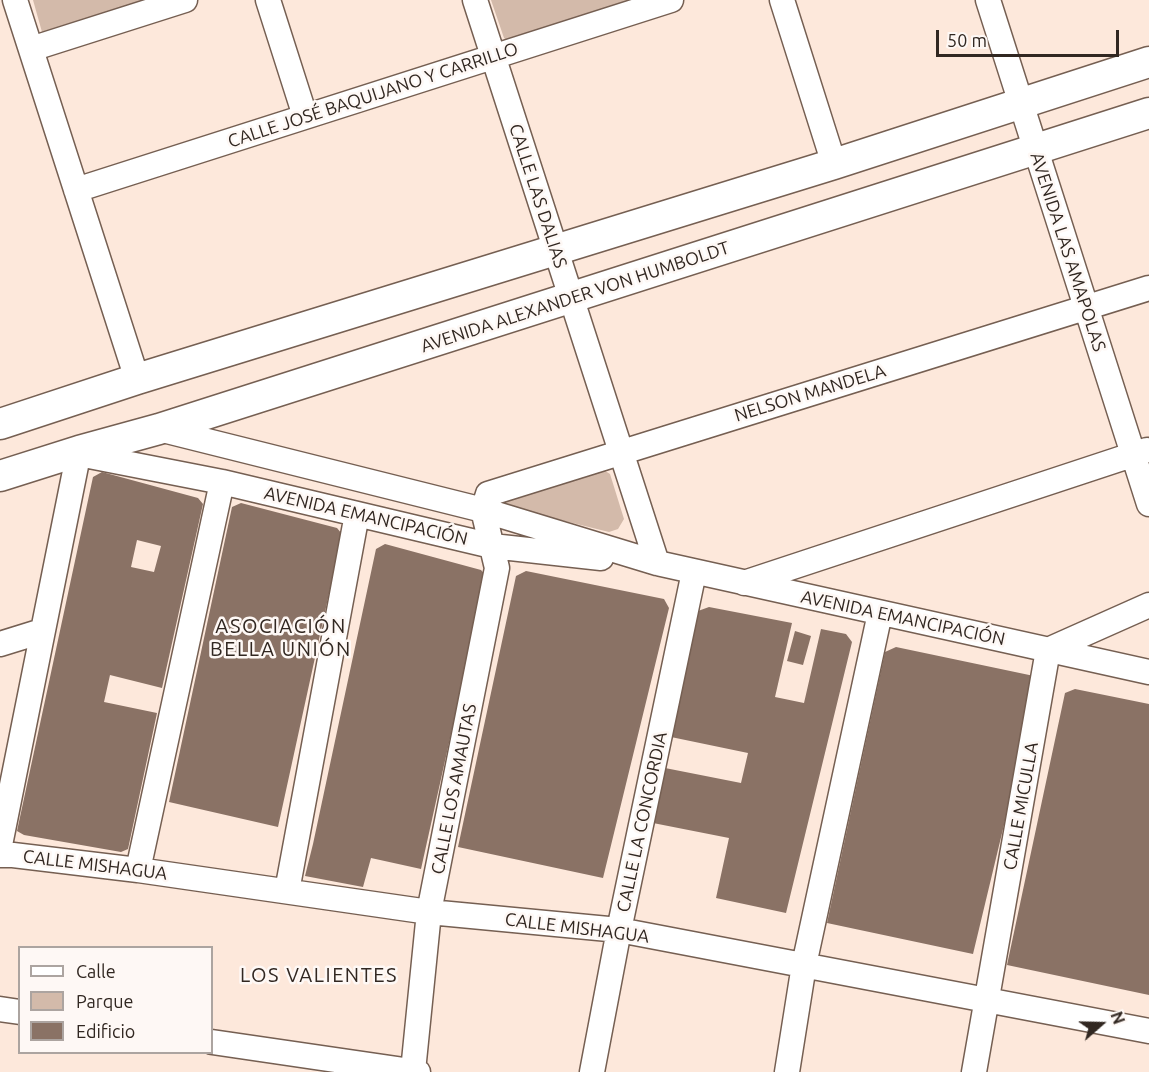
<!DOCTYPE html>
<html>
<head>
<meta charset="utf-8">
<style>
	body { margin:0 }
	#map { position:relative; width:1149px; height:1072px; overflow:hidden; background:#fde8db; font-family:Ubuntu,sans-serif }
	canvas { display:block }
	.legend { position:absolute; left:18px; top:946px; width:195px; height:108px; box-sizing:border-box; background:#fef8f5; border:2px solid #aca4a0; margin:0; padding:8px 10px; list-style:none; font-size:18px; color:#312721 }
	.legend li { display:flex; align-items:center; gap:12px; height:30px }
	.legend b { width:30px; border:2px solid #aca4a0 }
	.north { position:absolute; left:1071px; top:994px; width:60px; height:60px; -webkit-text-stroke:4px #fef8f5; paint-order:stroke; rotate:70deg; font-size:16px; font-weight:700; line-height:24px; text-align:center; color:#312721 }
	.north::after { content:''; display:block; margin:auto; width:21px; height:27px; background:#312721; clip-path:polygon(50% 0,100% 100%,50% 72%,0 100%) }
	.scale { position:absolute; left:936px; top:30px; width:183px; height:27px; box-sizing:border-box; border:3px solid #312721; border-top:0; padding-left:8px; font-size:18px; line-height:21px; white-space:nowrap; color:#312721; -webkit-text-stroke:4px #fef8f5; paint-order:stroke }
</style>
</head>
<body>
<div id="map">
<canvas width="1149" height="1072"></canvas>
<ul class="legend">
<li><b style="height:8px;background:#fff"></b>Calle</li>
<li><b style="height:16px;background:#d3baaa"></b>Parque</li>
<li><b style="height:16px;background:#8a7265"></b>Edificio</li>
</ul>
<div class="north">N</div>
<div class="scale">50 m</div>
</div>
<script>
const c = document.querySelector('canvas').getContext('2d');
c.lineJoin = 'round';
function fillPath(path, color) { c.fillStyle = color; c.fill(path, 'evenodd'); }
const toPath = rows => new Path2D(rows.map(r => 'M' + r).join(''));
function stroke(path, color, width, dash) { c.strokeStyle = color; c.lineWidth = width; c.lineCap = dash ? 'butt' : 'round'; c.setLineDash(dash || []); c.stroke(path); }
function write(font, color, halo, rows, align = 'center') {
  c.font = font + ' Ubuntu,sans-serif'; c.lineWidth = 5; c.setLineDash([]); c.textBaseline = 'middle'; c.strokeStyle = halo; c.fillStyle = color; for (const [text, x, y, turn = 0] of rows) {
    c.save(); c.translate(x, y); c.rotate((+turn || 0) * Math.PI / 180); c.textAlign = isNaN(turn) ? turn : align; if (halo) c.strokeText(text, 0, 0); c.fillText(text, 0, 0); c.restore();
  }
}
fillPath(toPath([
	[33,0,144,0,42,32],
	[491,0,633,0,506,40,504,38],
	[599,467,610,474,624,519,618,529,609,532,504,506,504,497]
]), '#d3baaa');
fillPath(toPath([
	[102,472,198,498,203,504,162,688,110,675,104,702,157,713,128,849,121,852,24,835,17,831,93,477],
	[137,540,161,546,154,572,131,567],
	[241,503,337,528,342,534,278,827,169,802,232,507],
	[385,544,481,570,486,576,421,869,371,858,363,887,305,876,313,844,376,549],
	[526,571,664,599,669,608,603,878,458,847,516,576],
	[709,607,792,623,775,697,804,703,821,629,846,634,852,642,786,913,716,898,729,838,653,823,665,768,741,783,748,753,671,737,698,611],
	[795,631,811,636,803,665,787,661],
	[896,647,1034,676,1015,779,973,954,827,923,885,652],
	[1075,689,1149,704,1149,995,1007,965,1065,693]
]), '#8a7265');
const minor = toPath([
	[15,0,137,379],
	[268,0,305,116],
	[475,0,657,563],
	[782,0,834,164],
	[988,0,1149,504],
	[31,49,185,0],
	[76,190,671,0],
	[159,429,483,510,657,563,1149,672],
	[744,583,1147,450],
	[0,644,42,631],
	[0,845,79,451,89,456,222,482,492,546,601,558],
	[0,855,13,855,138,870,429,912,619,930,1149,1031],
	[138,870,222,482],
	[287,891,357,514],
	[0,1009,20,1012],
	[212,1042,418,1072],
	[413,1071,429,912,497,568,483,510,488,494,1149,288],
	[592,1072,619,930,694,572],
	[787,1072,804,965,880,613],
	[974,1072,1048,650,1149,605]
]);
const major = toPath([
	[0,424,137,379,834,164,1149,62],
	[0,476,79,451,159,429,1149,113]
]);
stroke(minor, '#755f52', 27);
stroke(major, '#755f52', 33);
stroke(minor, '#fff', 24);
stroke(major, '#fff', 30);
write('18px', '#312721', '#fef8f5', [
	["CALLE JOSÉ BAQUIJANO Y CARRILLO",373,95,-18],
	["CALLE LAS DALIAS",538,196,72],
	["AVENIDA LAS AMAPOLAS",1068,252,72],
	["AVENIDA ALEXANDER VON HUMBOLDT",575,297,-18],
	["NELSON MANDELA",810,393,-17],
	["AVENIDA EMANCIPACIÓN",366,516,13],
	["AVENIDA EMANCIPACIÓN",903,618,12],
	["CALLE LOS AMAUTAS",454,789,-79],
	["CALLE MICULLA",1021,806,-80],
	["CALLE LA CONCORDIA",642,822,-78],
	["CALLE MISHAGUA",95,865,7],
	["CALLE MISHAGUA",577,928,7]
]);
c.letterSpacing = '1.5px';
write('20px', '#312721', '#fef8f5', [
	["ASOCIACIÓN",281,626],
	["BELLA UNIÓN",281,649],
	["LOS VALIENTES",319,975]
]);
c.letterSpacing = '0px';
</script>
</body>
</html>
